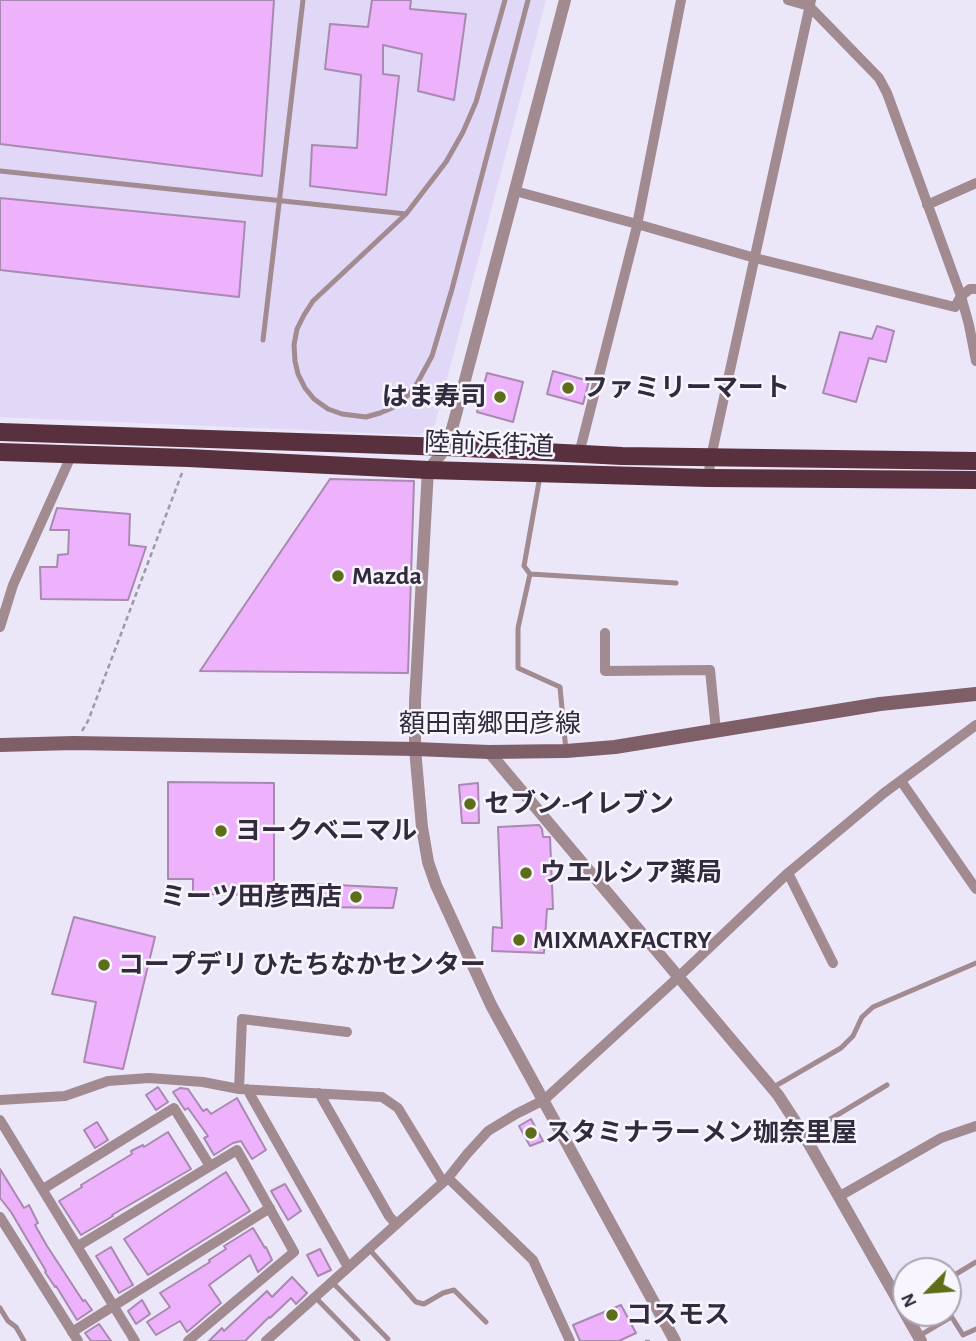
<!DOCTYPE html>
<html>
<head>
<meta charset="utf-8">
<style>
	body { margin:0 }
	#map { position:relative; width:976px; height:1341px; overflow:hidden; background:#ece6f9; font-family:"Alegreya Sans",sans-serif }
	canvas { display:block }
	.north { position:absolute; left:892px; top:1257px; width:70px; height:70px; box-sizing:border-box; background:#f8f5fe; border:2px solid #a8a4b1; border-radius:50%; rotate:245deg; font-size:19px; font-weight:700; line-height:28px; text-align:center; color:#312b3d }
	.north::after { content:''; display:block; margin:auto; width:24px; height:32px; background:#5d6d19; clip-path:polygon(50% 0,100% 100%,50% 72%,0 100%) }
</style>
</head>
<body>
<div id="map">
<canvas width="976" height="1341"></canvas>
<div class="north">N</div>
</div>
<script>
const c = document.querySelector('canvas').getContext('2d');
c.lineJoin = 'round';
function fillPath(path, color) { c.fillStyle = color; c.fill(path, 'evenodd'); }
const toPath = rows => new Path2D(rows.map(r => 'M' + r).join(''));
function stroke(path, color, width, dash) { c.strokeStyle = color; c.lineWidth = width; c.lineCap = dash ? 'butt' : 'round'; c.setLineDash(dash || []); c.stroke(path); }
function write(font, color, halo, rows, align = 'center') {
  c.font = font + ' "Alegreya Sans","Noto Sans JP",sans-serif'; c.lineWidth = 5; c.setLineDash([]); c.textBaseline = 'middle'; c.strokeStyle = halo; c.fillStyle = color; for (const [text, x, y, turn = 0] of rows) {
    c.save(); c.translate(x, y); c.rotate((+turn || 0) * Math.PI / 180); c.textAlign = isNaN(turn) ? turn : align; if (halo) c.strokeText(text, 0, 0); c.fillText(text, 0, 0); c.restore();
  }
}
fillPath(toPath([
	[0,0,546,0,435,425,419,435,0,417]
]), '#e1d7f7');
const building = toPath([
	[0,0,274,0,262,176,0,144,0,0],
	[372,0,411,0,410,9,466,14,454,100,418,91,422,54,383,45,383,74,399,76,386,195,310,186,312,145,357,148,361,75,325,69,330,24,368,27,372,0],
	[0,198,245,222,239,297,0,270,0,198],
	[877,326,894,331,886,362,869,358,856,402,823,393,840,332,872,339,877,326],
	[553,371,589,381,583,404,547,394,553,371],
	[487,373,523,382,513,422,477,412,487,373],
	[330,479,414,481,408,673,200,671,330,479],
	[57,508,130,514,129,545,146,547,128,600,41,599,40,567,57,567,58,555,68,554,69,530,50,530,57,508],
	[168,782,274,783,274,895,193,894,193,879,168,879,168,782],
	[478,783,479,823,462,823,459,785,478,783],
	[539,825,542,829,543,837,550,837,553,909,547,909,544,953,492,951,493,927,502,928,498,827,539,825],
	[317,884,397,888,393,908,315,907,317,884],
	[74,917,155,937,123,1069,84,1062,96,1002,52,994,74,917],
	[158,1087,168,1102,156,1110,146,1095,158,1087],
	[180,1088,188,1089,203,1111,207,1109,211,1114,237,1098,266,1150,252,1159,241,1141,233,1143,214,1155,204,1138,208,1136,188,1108,185,1110,173,1092,180,1088],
	[531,1119,543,1141,530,1146,519,1126,531,1119],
	[97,1122,108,1140,95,1148,84,1130,97,1122],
	[168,1132,191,1169,112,1215,113,1216,81,1235,59,1201,82,1187,81,1185,132,1154,131,1151,143,1145,144,1147,168,1132],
	[0,1169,24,1208,29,1205,38,1223,35,1225,47,1246,83,1301,85,1300,92,1310,77,1320,56,1286,55,1287,45,1272,46,1271,11,1212,0,1198,0,1169],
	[226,1172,250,1211,148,1275,124,1239,226,1172],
	[285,1184,301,1211,288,1220,271,1191,285,1184],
	[253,1228,265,1248,266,1247,272,1260,258,1272,250,1255,209,1285,221,1303,187,1332,180,1321,156,1335,147,1322,170,1307,160,1293,210,1262,209,1260,226,1249,224,1246,253,1228],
	[111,1247,133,1285,119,1293,96,1256,111,1247],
	[320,1249,331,1270,318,1276,307,1255,320,1249],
	[292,1277,307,1293,296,1304,291,1298,270,1318,269,1317,245,1341,209,1341,222,1328,224,1331,267,1291,272,1297,292,1277],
	[142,1300,150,1314,136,1324,128,1311,142,1300],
	[621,1305,636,1333,619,1341,580,1341,573,1325,621,1305],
	[99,1324,111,1341,91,1341,85,1333,99,1324]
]);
fillPath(building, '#edb2fb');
stroke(building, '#a889af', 2);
stroke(toPath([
	[82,731,88,721,182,473],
	[645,1341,651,1341]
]), '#9e98ab', 2.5, [5, 3.5]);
stroke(toPath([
	[505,0,476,102,463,132,446,162,406,214,313,301,304,315,297,329,294,345,295,361,298,374,305,388,314,399,328,409,342,414,366,417,380,413,392,408,403,400,414,389,432,356,452,289,528,0],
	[0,171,406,214],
	[263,340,303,0],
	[540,476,524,566,530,574,676,583],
	[530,574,518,628,518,668,560,687,566,751],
	[772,1088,841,1048,853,1036,862,1017,873,1007,976,963],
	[804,1135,887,1085],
	[369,1249,416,1302,424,1304,443,1293,454,1290,486,1322],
	[948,1279,976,1262],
	[332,1282,388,1339],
	[315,1297,358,1341],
	[0,1308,8,1321,16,1327,24,1341],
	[948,1311,963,1335,976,1329],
	[919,1336,951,1317]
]), '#a28a91', 5);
stroke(toPath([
	[788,0,809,6,879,78,887,93,961,296,969,325,976,361],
	[515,191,637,224,755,258,955,307,961,296,970,289,976,289],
	[927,205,976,183],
	[579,454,636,230,681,0],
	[708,478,711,457,811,0],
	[0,627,13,585,72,454],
	[605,633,605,671,710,670,716,731],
	[901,781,976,889],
	[788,873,833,963],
	[239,1089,242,1019,347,1032],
	[247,1089,348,1267],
	[319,1093,389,1216,396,1224],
	[0,1100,65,1096,108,1081,149,1078,203,1082,239,1089,382,1097,398,1108,443,1182],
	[0,1120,135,1341],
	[448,1178,533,1260,570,1341],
	[43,1189,174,1108,210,1166],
	[840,1196,941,1138,976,1126],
	[0,1217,78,1341],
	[78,1246,237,1150,294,1252,188,1341],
	[72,1332,270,1208],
	[266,1341,448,1178,467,1154,488,1131,516,1114,544,1100,672,983,788,873,884,793,976,725]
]), '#a28a91', 10);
stroke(toPath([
	[565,0,455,418,447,447,428,470,415,701,415,749,422,827,428,862,436,885,491,1005,675,1341],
	[489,752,778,1095,804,1135,921,1341]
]), '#a28a91', 12);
stroke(toPath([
	[0,745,74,743,415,749,489,752,566,751,615,747,880,704,976,694]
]), '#7e5e67', 14);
stroke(toPath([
	[0,432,447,447,622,456,976,461],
	[0,452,188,458,428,470,708,478,976,480]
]), '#58303e', 18);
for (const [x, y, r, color] of [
	[568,388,7,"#5d6d19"],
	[500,397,7,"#5d6d19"],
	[338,576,7,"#5d6d19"],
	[470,804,7,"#5d6d19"],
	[221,831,7,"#5d6d19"],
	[526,873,7,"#5d6d19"],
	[356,897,7,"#5d6d19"],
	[519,940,7,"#5d6d19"],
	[104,965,7,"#5d6d19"],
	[531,1133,7,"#5d6d19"],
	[612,1315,7,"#5d6d19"]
]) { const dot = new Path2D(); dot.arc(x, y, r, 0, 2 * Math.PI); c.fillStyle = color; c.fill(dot); stroke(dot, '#f8f5fe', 2.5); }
write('bold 26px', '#312b3d', '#f8f5fe', [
	["ファミリーマート",582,388],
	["はま寿司",486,397,"right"],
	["Mazda",352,576],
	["セブン-イレブン",484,804],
	["ヨークベニマル",235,831],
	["ウエルシア薬局",540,873],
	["ミーツ田彦西店",342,897,"right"],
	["MIXMAXFACTRY",533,940],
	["コープデリ ひたちなかセンター",118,965],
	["スタミナラーメン珈奈里屋",545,1133],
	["コスモス",626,1315]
], 'left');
write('26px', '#312b3d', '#f8f5fe', [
	["陸前浜街道",489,445,2],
	["額田南郷田彦線",490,724]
]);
</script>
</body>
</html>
